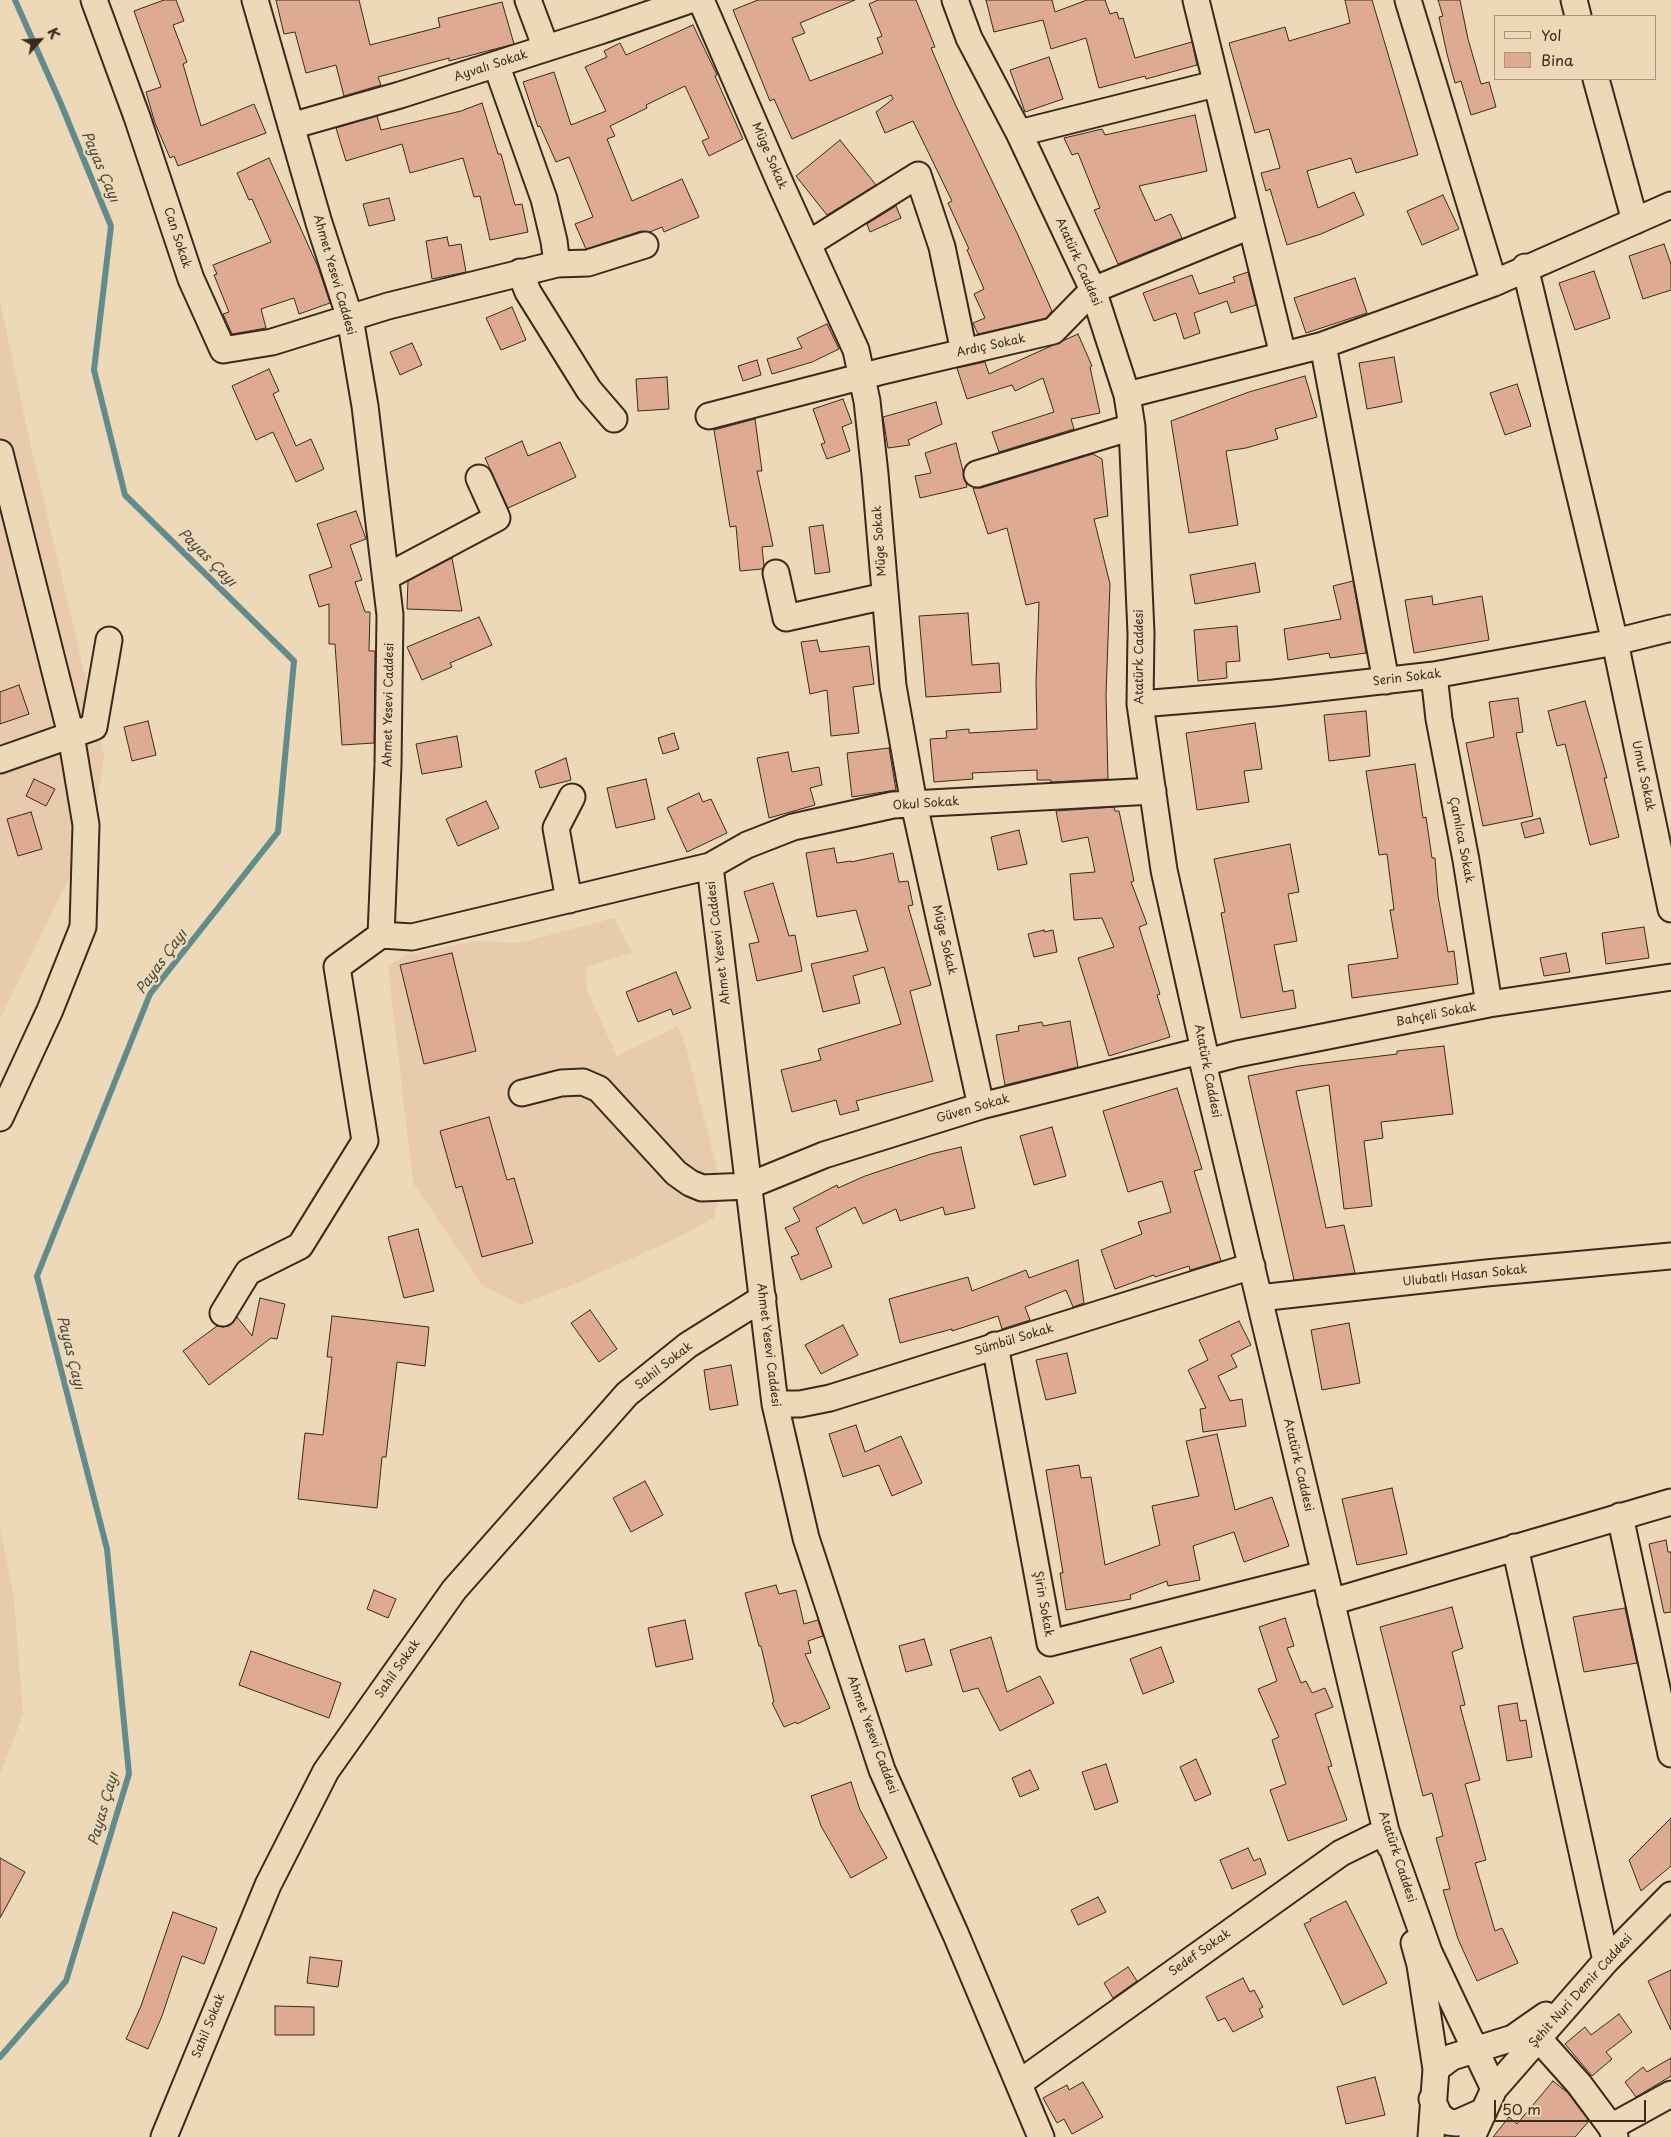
<!DOCTYPE html>
<html>
<head>
<meta charset="utf-8">
<style>
	body { margin:0 }
	#map { position:relative; width:1671px; height:2137px; overflow:hidden; background:#edd9b7; font-family:"Playpen Sans",sans-serif }
	canvas { display:block }
	.legend { position:absolute; left:1494px; top:15px; width:162px; height:65px; box-sizing:border-box; background:#edd9b7; border:1px solid #a6937a; margin:0; padding:6px 9px; list-style:none; font-size:15px; color:#3b2a1e }
	.legend li { display:flex; align-items:center; gap:10px; height:25px }
	.legend b { width:25px; border:1px solid #a6937a }
	.north { position:absolute; left:15px; top:15px; width:50px; height:50px; -webkit-text-stroke:4px #edd9b7; paint-order:stroke; rotate:64deg; font-size:14px; font-weight:700; line-height:20px; text-align:center; color:#3b2a1e }
	.north::after { content:''; display:block; margin:auto; width:18px; height:22px; background:#3b2a1e; clip-path:polygon(50% 0,100% 100%,50% 72%,0 100%) }
	.scale { position:absolute; left:1494px; top:2100px; width:152px; height:22px; box-sizing:border-box; border:2px solid #3b2a1e; border-top:0; padding-left:6px; font-size:15px; line-height:18px; white-space:nowrap; color:#3b2a1e; -webkit-text-stroke:4px #edd9b7; paint-order:stroke }
</style>
</head>
<body>
<div id="map">
<canvas width="1671" height="2137"></canvas>
<ul class="legend">
<li><b style="height:6px;background:#edd9b7"></b>Yol</li>
<li><b style="height:14px;background:#deab92"></b>Bina</li>
</ul>
<div class="north">K</div>
<div class="scale">50 m</div>
</div>
<script>
const c = document.querySelector('canvas').getContext('2d');
c.lineJoin = 'round';
function fillPath(path, color) { c.fillStyle = color; c.fill(path, 'evenodd'); }
const toPath = rows => new Path2D(rows.map(r => 'M' + r).join(''));
function stroke(path, color, width, dash) { c.strokeStyle = color; c.lineWidth = width; c.lineCap = dash ? 'butt' : 'round'; c.setLineDash(dash || []); c.stroke(path); }
function write(font, color, halo, rows, align = 'center') {
  c.font = font + ' "Playpen Sans",sans-serif'; c.lineWidth = 4.5; c.setLineDash([]); c.textBaseline = 'middle'; c.strokeStyle = halo; c.fillStyle = color; for (const [text, x, y, turn = 0] of rows) {
    c.save(); c.translate(x, y); c.rotate((+turn || 0) * Math.PI / 180); c.textAlign = isNaN(turn) ? turn : align; if (halo) c.strokeText(text, 0, 0); c.fillText(text, 0, 0); c.restore();
  }
}
fillPath(toPath([
	[0,301,29,438,104,756,94,827,0,1019],
	[614,918,632,953,586,967,587,990,617,1056,678,1026,686,1047,721,1185,714,1218,674,1239,582,1281,520,1305,482,1285,413,1183,388,966,404,956,473,941,519,943],
	[0,1527,14,1598,23,1714,0,1775]
]), '#e8cbac');
stroke(toPath([
	[0,2057,66,1981,129,1774,107,1549,37,1276,150,994,278,832,294,661,125,495,94,370,111,226,61,104,15,0]
]), '#628b8e', 6);
const building = toPath([
	[164,0,176,0,184,21,173,25,187,62,183,64,201,126,254,104,266,133,178,166,174,156,170,158,155,123,146,92,161,87,134,11,164,0],
	[276,0,359,0,370,45,440,27,438,18,502,2,514,44,449,61,449,58,378,77,381,85,344,96,336,65,306,73,295,32,284,34,276,0],
	[758,0,855,0,800,23,805,33,792,38,810,81,883,53,877,38,882,36,869,4,878,0,916,0,935,47,931,48,955,104,1017,233,1052,311,1046,318,978,334,973,323,985,318,974,294,984,289,967,250,969,249,948,203,952,201,913,121,885,133,876,112,893,99,891,95,792,139,774,99,770,101,733,10,758,0],
	[986,0,1052,0,1055,12,1087,0,1105,0,1110,14,1117,12,1119,19,1123,18,1135,58,1192,42,1197,65,1146,79,1145,76,1099,88,1086,38,1051,49,1043,20,994,32,986,0],
	[1345,0,1372,0,1418,155,1356,173,1351,158,1307,171,1318,208,1354,192,1364,215,1321,234,1287,245,1270,189,1266,191,1261,173,1280,168,1269,129,1255,133,1229,43,1285,27,1289,41,1350,23,1345,0],
	[1438,0,1460,0,1468,39,1481,84,1489,82,1496,107,1471,115,1461,81,1455,83,1447,54,1439,17,1443,16,1438,0],
	[693,25,717,75,715,76,743,139,709,156,702,141,709,138,685,86,646,105,647,108,610,126,615,136,607,139,632,201,682,179,699,217,664,232,662,227,650,232,641,231,586,249,575,224,593,217,569,157,556,162,540,126,538,127,523,82,554,72,571,125,606,111,585,67,607,57,604,51,620,43,626,55,693,25],
	[1049,57,1063,99,1025,112,1010,70,1049,57],
	[482,103,498,154,501,154,515,205,522,204,528,232,490,240,480,196,474,197,463,158,410,173,402,144,346,161,336,128,377,116,381,130,461,111,482,103],
	[1195,115,1207,171,1139,186,1155,221,1171,214,1182,238,1118,264,1094,210,1100,208,1078,153,1072,155,1064,138,1102,129,1105,135,1195,115],
	[840,140,876,185,827,215,796,176,840,140],
	[269,158,318,267,330,303,299,314,294,298,261,309,266,328,232,334,223,314,229,312,214,275,217,274,213,265,271,242,252,199,249,200,237,173,269,158],
	[1443,195,1459,229,1422,245,1407,211,1443,195],
	[389,198,395,220,369,226,363,204,389,198],
	[896,206,901,218,870,232,867,224,896,206],
	[447,237,449,246,461,244,466,272,432,279,426,241,447,237],
	[1664,244,1671,264,1671,290,1643,299,1629,256,1664,244],
	[1594,271,1610,318,1575,330,1559,283,1594,271],
	[1248,272,1256,305,1231,313,1227,301,1194,313,1200,333,1184,339,1176,313,1154,321,1143,293,1192,275,1199,294,1235,282,1233,277,1248,272],
	[1355,278,1367,313,1306,333,1294,298,1355,278],
	[512,307,526,340,501,350,486,318,512,307],
	[827,324,839,349,812,362,772,374,767,359,802,348,797,338,827,324],
	[1078,334,1092,366,1090,367,1100,413,1071,419,1074,429,999,452,992,432,1054,412,1043,378,1015,391,1012,385,967,399,957,368,985,362,989,374,1078,334],
	[412,343,422,365,400,375,390,352,412,343],
	[1394,357,1402,402,1367,409,1359,363,1394,357],
	[757,360,761,375,743,381,738,366,757,360],
	[269,369,279,391,273,394,296,446,311,439,324,469,296,482,273,432,256,440,232,386,269,369],
	[1305,376,1317,417,1275,429,1278,439,1246,448,1226,451,1238,525,1189,533,1171,421,1249,392,1305,376],
	[667,377,669,409,638,411,636,379,667,377],
	[1517,384,1531,426,1505,435,1490,393,1517,384],
	[843,399,852,423,842,427,850,451,827,459,821,444,825,443,813,409,843,399],
	[936,402,942,424,908,440,910,445,888,448,883,417,936,402],
	[755,419,762,471,757,471,773,546,762,547,764,566,762,569,740,571,736,526,730,527,714,430,755,419],
	[522,441,528,456,560,442,576,477,508,508,485,458,522,441],
	[956,443,967,487,920,498,915,476,931,473,925,453,956,443],
	[1093,454,1102,459,1108,516,1094,519,1110,584,1106,695,1108,779,1051,782,1051,780,1037,780,1037,770,972,773,973,779,934,782,930,739,947,738,946,731,969,729,969,733,1037,729,1036,682,1039,602,1026,605,1007,528,988,534,973,488,981,488,1093,454],
	[356,511,366,539,350,545,362,580,355,582,365,612,370,612,369,651,375,651,374,743,342,745,335,644,329,644,329,604,319,607,309,575,332,567,317,524,356,511],
	[823,525,830,572,815,574,809,527,823,525],
	[452,558,462,611,407,609,408,581,452,558],
	[1255,563,1260,592,1195,604,1190,575,1255,563],
	[1353,581,1366,653,1330,658,1329,653,1288,660,1284,629,1341,619,1333,586,1353,581],
	[1432,596,1433,605,1482,596,1489,640,1414,653,1405,600,1432,596],
	[968,613,972,665,999,663,1001,692,926,697,919,616,968,613],
	[479,617,492,645,450,663,452,667,422,680,407,647,479,617],
	[1237,626,1240,661,1226,662,1227,678,1198,681,1194,630,1237,626],
	[817,640,820,652,869,646,874,684,853,687,859,733,831,736,827,690,810,694,801,642,817,640],
	[19,685,29,714,0,724,0,692,19,685],
	[1518,698,1523,732,1516,733,1533,816,1483,826,1466,743,1494,737,1489,702,1518,698],
	[1585,701,1607,778,1604,778,1619,837,1590,845,1565,744,1557,746,1548,711,1585,701],
	[1366,711,1370,756,1329,761,1324,715,1366,711],
	[148,721,156,755,132,761,124,727,148,721],
	[1255,723,1262,769,1244,771,1249,802,1197,810,1186,733,1255,723],
	[674,733,679,749,663,754,658,738,674,733],
	[457,736,462,767,422,774,416,744,457,736],
	[889,748,896,790,852,797,847,753,889,748],
	[788,752,792,772,819,767,822,785,810,788,815,805,769,818,757,758,788,752],
	[566,758,571,780,540,788,535,771,566,758],
	[1415,764,1423,818,1426,817,1432,858,1435,858,1438,896,1448,952,1454,951,1458,984,1352,998,1348,965,1398,958,1390,910,1394,910,1387,854,1379,855,1366,771,1415,764],
	[34,779,55,789,46,806,26,796,34,779],
	[646,779,655,819,616,828,607,788,646,779],
	[699,793,703,802,711,799,727,833,687,852,667,808,699,793],
	[486,801,499,828,458,846,446,819,486,801],
	[1114,807,1115,811,1119,811,1134,881,1131,882,1147,924,1139,927,1160,994,1157,995,1170,1037,1109,1056,1078,958,1114,947,1102,918,1074,920,1070,874,1095,872,1088,837,1062,842,1056,811,1114,807],
	[31,812,42,849,18,856,7,819,31,812],
	[1540,818,1544,833,1525,838,1521,823,1540,818],
	[1019,830,1027,864,998,870,991,837,1019,830],
	[1290,844,1299,892,1288,894,1297,941,1274,945,1283,992,1293,990,1296,1008,1241,1018,1221,913,1225,912,1214,859,1290,844],
	[834,848,837,863,851,861,851,862,893,853,899,882,908,881,913,905,908,906,931,985,910,991,933,1081,856,1101,859,1110,840,1115,836,1100,792,1112,781,1070,821,1060,818,1049,901,1024,884,967,853,976,860,1003,823,1012,811,964,868,951,856,910,817,917,806,853,834,848],
	[773,883,789,936,795,935,802,971,757,981,749,944,759,942,744,892,773,883],
	[1644,927,1649,958,1606,964,1602,933,1644,927],
	[1044,930,1044,932,1053,930,1057,952,1034,957,1028,934,1044,930],
	[452,953,476,1051,424,1064,400,965,452,953],
	[1566,953,1570,972,1544,976,1540,958,1566,953],
	[676,972,691,1008,673,1015,671,1009,638,1022,626,992,676,972],
	[1070,1021,1078,1067,1005,1085,996,1035,1019,1031,1018,1026,1042,1022,1043,1026,1070,1021],
	[1444,1046,1453,1114,1381,1122,1383,1138,1364,1141,1372,1206,1344,1209,1329,1085,1296,1091,1326,1228,1344,1225,1355,1273,1294,1280,1248,1076,1299,1066,1397,1054,1397,1051,1444,1046],
	[1177,1088,1202,1169,1194,1171,1221,1261,1190,1270,1189,1266,1155,1277,1154,1275,1115,1289,1101,1250,1142,1234,1138,1222,1171,1212,1162,1181,1128,1192,1103,1111,1177,1088],
	[489,1117,507,1180,514,1178,533,1243,482,1257,462,1186,456,1188,440,1131,489,1117],
	[1052,1127,1066,1176,1034,1185,1020,1136,1052,1127],
	[961,1147,975,1208,945,1215,943,1207,900,1221,896,1209,863,1224,855,1207,816,1228,832,1267,801,1280,791,1257,799,1254,785,1228,800,1221,793,1208,837,1185,838,1188,865,1176,931,1154,961,1147],
	[418,1229,434,1291,404,1298,388,1237,418,1229],
	[1078,1260,1084,1303,1073,1307,1066,1290,1025,1307,1030,1320,1027,1321,1002,1329,998,1316,952,1331,952,1329,900,1343,889,1299,968,1277,972,1291,1026,1270,1029,1278,1078,1260],
	[260,1298,285,1304,277,1339,271,1338,209,1385,183,1351,217,1326,223,1327,229,1326,237,1317,252,1336,260,1298],
	[590,1310,617,1349,599,1362,571,1323,590,1310],
	[332,1316,429,1327,425,1366,397,1362,386,1457,382,1457,377,1508,298,1499,305,1433,323,1435,332,1357,327,1357,332,1316],
	[1239,1321,1251,1345,1231,1355,1237,1367,1218,1376,1230,1401,1242,1399,1246,1426,1203,1432,1200,1409,1206,1408,1188,1370,1208,1360,1199,1340,1239,1321],
	[1349,1323,1360,1383,1322,1390,1311,1330,1349,1323],
	[843,1325,858,1355,821,1374,805,1345,843,1325],
	[1067,1353,1076,1393,1046,1400,1036,1360,1067,1353],
	[731,1365,738,1405,710,1410,704,1370,731,1365],
	[856,1425,865,1452,901,1436,922,1483,892,1496,879,1465,843,1477,829,1434,856,1425],
	[1217,1434,1235,1510,1272,1497,1289,1546,1244,1562,1234,1532,1193,1546,1200,1580,1168,1586,1167,1581,1130,1595,1131,1599,1066,1610,1060,1573,1063,1573,1046,1470,1079,1465,1081,1478,1091,1477,1105,1565,1160,1545,1152,1506,1199,1496,1186,1441,1217,1434],
	[645,1481,663,1515,631,1532,613,1498,645,1481],
	[1392,1488,1407,1554,1357,1565,1342,1499,1392,1488],
	[1666,1540,1668,1552,1671,1552,1671,1612,1664,1613,1649,1544,1666,1540],
	[776,1585,779,1594,796,1590,804,1624,818,1620,823,1636,808,1641,811,1653,805,1654,830,1708,797,1724,796,1722,784,1727,772,1703,774,1702,761,1646,759,1646,745,1593,776,1585],
	[374,1590,396,1599,388,1618,367,1609,374,1590],
	[1452,1607,1463,1648,1452,1652,1465,1705,1460,1706,1480,1780,1465,1784,1486,1860,1475,1863,1495,1931,1502,1928,1518,1963,1477,1981,1458,1939,1443,1890,1450,1889,1436,1838,1443,1836,1432,1793,1423,1796,1380,1627,1452,1607],
	[1625,1608,1637,1663,1584,1672,1573,1617,1625,1608],
	[1285,1618,1294,1646,1287,1648,1301,1683,1306,1681,1312,1693,1325,1688,1333,1707,1315,1714,1332,1766,1328,1767,1347,1820,1288,1841,1270,1790,1286,1784,1272,1740,1279,1737,1258,1689,1277,1681,1259,1627,1285,1618],
	[685,1620,693,1659,656,1667,648,1628,685,1620],
	[991,1637,1007,1692,1040,1676,1054,1703,1000,1731,978,1688,963,1692,950,1650,991,1637],
	[924,1639,932,1665,906,1672,899,1646,924,1639],
	[1161,1647,1174,1682,1143,1694,1130,1659,1161,1647],
	[251,1651,341,1683,329,1718,239,1685,251,1651],
	[1517,1703,1520,1721,1526,1720,1532,1757,1507,1761,1498,1706,1517,1703],
	[1196,1759,1211,1794,1195,1801,1180,1767,1196,1759],
	[1106,1764,1118,1802,1095,1810,1082,1772,1106,1764],
	[1030,1770,1039,1789,1020,1797,1012,1778,1030,1770],
	[851,1782,860,1810,887,1858,851,1878,821,1826,811,1796,851,1782],
	[1671,1818,1671,1866,1641,1891,1629,1860,1671,1818],
	[1248,1848,1254,1861,1260,1858,1266,1874,1232,1889,1220,1860,1248,1848],
	[0,1858,25,1872,0,1918,0,1858],
	[1098,1897,1106,1912,1078,1925,1071,1910,1098,1897],
	[1346,1901,1387,1983,1343,2005,1304,1924,1311,1921,1310,1919,1346,1901],
	[173,1912,217,1928,204,1964,182,1956,162,2016,148,2049,126,2039,141,2006,173,1912],
	[310,1957,342,1961,338,1987,307,1983,310,1957],
	[1128,1967,1137,1981,1113,1998,1104,1983,1128,1967],
	[1671,1970,1671,2030,1648,1981,1671,1970],
	[1243,1978,1250,1992,1254,1990,1263,2007,1259,2009,1263,2017,1233,2032,1225,2018,1218,2021,1206,1997,1243,1978],
	[275,2006,314,2007,314,2035,275,2035,275,2006],
	[1619,2014,1632,2032,1606,2052,1612,2059,1592,2076,1565,2044,1585,2027,1591,2035,1619,2014],
	[1671,2058,1671,2076,1636,2097,1625,2082,1643,2067,1647,2072,1671,2058],
	[1375,2077,1385,2115,1346,2124,1337,2087,1375,2077],
	[1553,2081,1568,2093,1589,2121,1575,2137,1493,2137,1509,2117,1517,2124,1553,2081],
	[1083,2082,1103,2117,1072,2134,1064,2119,1057,2123,1043,2098,1067,2085,1069,2090,1083,2082]
]);
fillPath(building, '#deab92');
stroke(building, '#3b2a1e', 1);
const minor = toPath([
	[94,0,137,117,191,279,223,350,272,342,388,306,557,264,554,241,544,199,496,64],
	[255,0,319,223,350,318,365,406,390,615,388,765,381,935,412,937,710,866,775,1404,806,1538,882,1770,956,1935,1041,2137],
	[528,0,546,48],
	[701,0,781,185,856,350,867,401,875,474,893,686,914,804,981,1106],
	[955,0,969,38,1019,133,1093,290,1127,395,1132,427,1141,633,1140,704,1164,870,1204,1050,1203,1063,1386,1831,1429,1952,1494,2089,1472,2137],
	[1196,0,1283,355],
	[1408,0,1494,283],
	[1574,0,1578,16],
	[1596,79,1635,221],
	[291,126,400,95,603,30,690,0],
	[1019,133,1215,84],
	[808,244,918,175,942,247,964,352],
	[557,264,588,263,645,245],
	[1525,267,1615,642,1671,909],
	[520,272,528,292,589,390,614,419],
	[1323,345,1386,681],
	[1127,395,1323,345,1494,283,1671,205],
	[709,416,883,371,1053,331,1093,290,1250,226],
	[0,453,71,735,86,825,83,927,50,1010,0,1118],
	[977,474,1132,427],
	[776,573,786,618,885,596],
	[386,577,497,518,479,478],
	[1434,675,1439,719,1466,860,1489,1004],
	[1140,704,1274,693,1434,675,1615,642,1671,628],
	[0,760,94,727,109,640],
	[710,866,747,845,793,827,893,805,1153,791],
	[569,900,556,828,572,797],
	[1203,1063,1237,1054,1489,1004,1671,977],
	[522,1093,561,1083,583,1082,599,1089,676,1173,690,1183,702,1188,748,1186,824,1155,981,1106,1204,1050],
	[1259,1298,1486,1273,1671,1256],
	[223,1313,248,1272,300,1246,365,1141,337,967,381,935],
	[995,1345,1050,1643,1324,1574],
	[775,1404,800,1404,830,1398,1252,1266],
	[1620,1516,1671,1754],
	[1515,1547,1606,1961],
	[1331,1602,1671,1502],
	[1414,1943,1420,1965,1436,2069,1431,2137],
	[1538,2038,1579,2084,1611,2127,1615,2137],
	[1436,2069,1452,2057,1513,2038,1546,2015],
	[1019,2083,1341,1853,1386,1831,1390,1846],
	[1494,2089,1606,1961,1671,1895],
	[1432,2099,1439,2115,1448,2122,1457,2123,1484,2111],
	[1611,2127,1671,2094],
	[164,2137,268,1885,326,1771,454,1590,627,1394,688,1345,763,1298]
]);
stroke(minor, '#3b2a1e', 29);
stroke(minor, '#edd9b7', 25);
write('12px', '#3b2a1e', '#edd9b7', [
	["Ayvalı Sokak",491,66,-18],
	["Müge Sokak",769,156,67],
	["Can Sokak",177,238,72],
	["Atatürk Caddesi",1078,262,66],
	["Ahmet Yesevi Caddesi",334,275,74],
	["Ardıç Sokak",991,346,-12],
	["Müge Sokak",880,541,-94],
	["Atatürk Caddesi",1140,657,-90],
	["Serin Sokak",1407,678,-7],
	["Ahmet Yesevi Caddesi",389,705,-89],
	["Umut Sokak",1643,776,78],
	["Okul Sokak",926,804,-4],
	["Çamlıca Sokak",1461,840,79],
	["Müge Sokak",944,940,77],
	["Ahmet Yesevi Caddesi",719,943,-97],
	["Bahçeli Sokak",1436,1015,-11],
	["Atatürk Caddesi",1207,1071,79],
	["Güven Sokak",973,1109,-16],
	["Ulubatlı Hasan Sokak",1465,1276,-6],
	["Sümbül Sokak",1014,1340,-17],
	["Ahmet Yesevi Caddesi",768,1345,83],
	["Sahil Sokak",664,1366,-38],
	["Atatürk Caddesi",1298,1465,77],
	["Şirin Sokak",1043,1604,80],
	["Sahil Sokak",398,1669,-55],
	["Ahmet Yesevi Caddesi",872,1735,70],
	["Atatürk Caddesi",1397,1857,72],
	["Sedef Sokak",1200,1953,-35],
	["Şehit Nuri Demir Caddesi",1581,1991,-48],
	["Sahil Sokak",209,2026,-68]
]);
write('italic 14px', '#484a43', '#edd9b7', [
	["Payas Çayı",100,167,67],
	["Payas Çayı",207,558,45],
	["Payas Çayı",162,962,-54],
	["Payas Çayı",70,1353,76],
	["Payas Çayı",104,1809,-74]
]);
</script>
</body>
</html>
